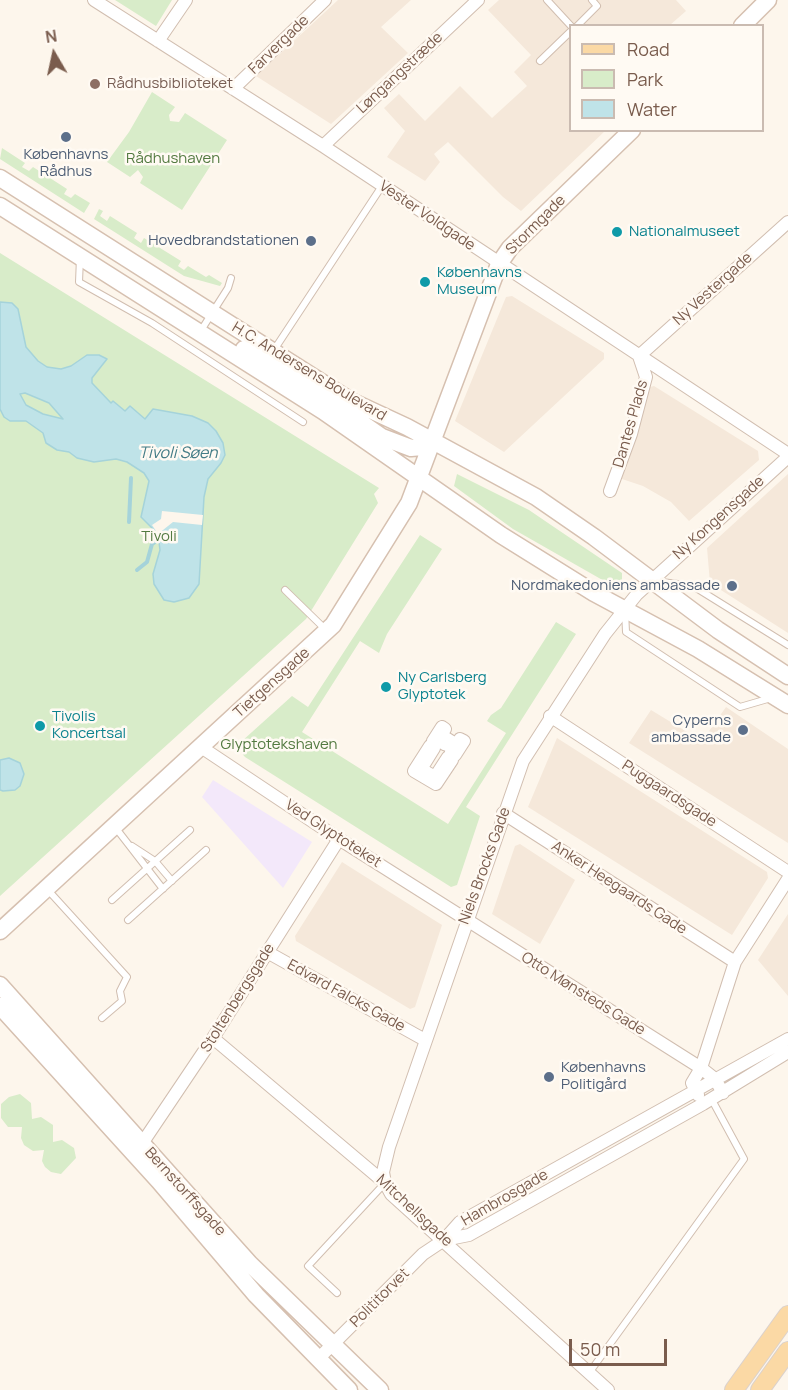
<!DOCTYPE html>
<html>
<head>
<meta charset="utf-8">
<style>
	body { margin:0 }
	#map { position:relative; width:788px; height:1390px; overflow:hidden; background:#fdf6ec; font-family:Manrope,sans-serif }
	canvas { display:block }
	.legend { position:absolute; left:569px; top:24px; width:195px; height:108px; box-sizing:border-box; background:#fffaf3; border:2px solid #cabbb1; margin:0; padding:8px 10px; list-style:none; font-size:18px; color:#7a5c4d }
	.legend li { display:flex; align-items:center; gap:12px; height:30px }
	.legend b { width:30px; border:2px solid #cabbb1 }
	.north { position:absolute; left:24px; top:24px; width:60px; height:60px; -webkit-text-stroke:4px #fffaf3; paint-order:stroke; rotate:351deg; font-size:16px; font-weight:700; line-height:24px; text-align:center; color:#7a5c4d }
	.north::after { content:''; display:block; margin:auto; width:21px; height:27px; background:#7a5c4d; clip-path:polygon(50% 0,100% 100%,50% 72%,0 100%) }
	.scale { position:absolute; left:569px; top:1339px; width:98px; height:27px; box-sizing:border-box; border:3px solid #7a5c4d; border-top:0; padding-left:8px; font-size:18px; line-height:21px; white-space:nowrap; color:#7a5c4d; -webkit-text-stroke:4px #fffaf3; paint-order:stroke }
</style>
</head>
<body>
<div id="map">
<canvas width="788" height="1390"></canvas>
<ul class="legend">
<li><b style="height:8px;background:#fbd9a5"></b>Road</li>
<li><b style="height:16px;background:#d8ecc9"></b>Park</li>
<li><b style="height:16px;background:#bfe3e8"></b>Water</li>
</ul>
<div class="north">N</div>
<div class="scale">50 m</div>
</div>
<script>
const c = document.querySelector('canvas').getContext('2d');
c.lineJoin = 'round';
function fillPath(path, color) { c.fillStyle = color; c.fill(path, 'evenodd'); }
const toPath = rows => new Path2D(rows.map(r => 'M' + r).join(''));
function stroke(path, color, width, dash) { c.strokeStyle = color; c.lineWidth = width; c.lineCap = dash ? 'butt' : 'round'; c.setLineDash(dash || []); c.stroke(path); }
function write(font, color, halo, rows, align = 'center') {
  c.font = font + ' Manrope,sans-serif'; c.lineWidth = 5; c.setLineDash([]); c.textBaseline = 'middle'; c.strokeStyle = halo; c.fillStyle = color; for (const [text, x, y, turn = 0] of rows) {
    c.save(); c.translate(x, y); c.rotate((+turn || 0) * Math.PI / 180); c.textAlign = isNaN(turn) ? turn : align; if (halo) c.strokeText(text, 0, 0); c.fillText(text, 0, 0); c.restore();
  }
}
fillPath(toPath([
	[338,0,411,0,381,27,408,53,331,124,256,76],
	[499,0,676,0,686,11,670,25,570,26,570,130,605,131,521,211,503,197,448,142,434,154,440,162,425,181,387,157,405,131,384,108,399,94,425,121,460,86,492,118,527,86,514,72,531,55,488,10],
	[512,296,604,353,604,359,504,452,455,421,506,297],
	[654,386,758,451,759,460,689,521,671,502,643,486,619,478,646,388],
	[788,474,788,633,710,583,707,548],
	[726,707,788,749,788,843,629,743,651,710,702,741],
	[557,738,767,872,768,878,732,935,528,807],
	[520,844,575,880,540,944,492,914,515,846],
	[342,862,442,925,415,1007,410,1009,296,941,295,936],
	[788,914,788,996,758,960]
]), '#f5e8da');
fillPath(toPath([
	[213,780,312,842,283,888,202,797]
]), '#f3e8fa');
fillPath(toPath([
	[115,0,172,0,156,26],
	[152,92,175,107,169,115,170,121,179,122,185,113,227,140,182,210,140,183,143,177,138,170,130,177,107,162,129,132],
	[2,148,25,163,22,167,29,171,33,167,67,189,64,194,71,198,75,194,90,203,84,213,0,159],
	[99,209,103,211,100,216,107,221,110,216,137,233,134,238,141,243,144,238,181,261,178,266,184,270,188,266,206,277,209,275,222,283,220,286,184,276,94,219],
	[0,253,379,488,374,494,378,503,306,619,0,896],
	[457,474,529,510,551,525,622,573,622,583,613,586,513,529,454,486],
	[420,535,442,549,387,634,379,653,360,641,302,732,448,824,506,733,487,721,491,715,501,708,556,622,576,634,466,807,480,816,457,885,451,887,245,757,238,749,242,741,292,696,308,707],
	[20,1094,31,1103,32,1119,41,1117,53,1125,53,1142,62,1140,74,1148,76,1158,61,1174,51,1172,45,1167,42,1161,44,1150,33,1151,24,1145,21,1138,22,1127,8,1127,1,1118,1,1104,9,1097]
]), '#d8ecc9');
const water = toPath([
	[0,302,12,303,18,309,26,347,38,361,47,367,61,369,71,366,87,355,99,355,107,359,92,378,92,383,111,403,113,401,125,411,130,406,145,419,153,409,192,416,208,423,216,431,223,443,225,455,221,463,208,479,204,497,199,584,189,598,174,602,164,600,154,584,153,574,160,550,158,534,141,517,149,481,144,473,127,462,116,459,94,462,77,458,69,452,57,450,46,443,43,433,26,421,10,421,4,417,0,409,0,302],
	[25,393,49,403,63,419,43,414,26,405,20,394,25,393],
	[9,758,20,763,24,774,20,786,15,790,3,791,0,790,0,760,9,758]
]);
fillPath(water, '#bfe3e8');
stroke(water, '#a5d3da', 1.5);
fillPath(toPath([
	[162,511,203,515,202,525,173,522,158,534,152,525,161,519]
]), '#fdf6ec');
stroke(toPath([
	[129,522,131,478],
	[137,570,147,562,152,544,159,539]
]), '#a5d3da', 4);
const lane = toPath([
	[547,0,571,26],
	[577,26,597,6,592,0],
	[540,61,570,32],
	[80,258,79,282,152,323,303,422],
	[200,332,228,288,231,278],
	[274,350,382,186],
	[662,582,693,586,788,645],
	[285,590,325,629],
	[625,611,626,632,740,707,771,698],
	[115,827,163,889],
	[132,846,155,861,172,881],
	[47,889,127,977,120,991,122,1001,102,1018],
	[112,900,190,830],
	[128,920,206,850],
	[337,1293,308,1266,385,1183],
	[589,1373,744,1159,712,1100]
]);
const street = toPath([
	[94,0,323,146,788,454],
	[158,41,186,0],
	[233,89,325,0],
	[323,146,478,0],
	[639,356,788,222],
	[610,491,631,434,646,377,639,356],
	[550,716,788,872],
	[442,727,445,729,441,735,457,745,460,739,464,741,455,755,451,752,454,747,444,744,446,742,440,738,437,743,433,741,442,727],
	[430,746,434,748,421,769,435,777,448,757,452,760,436,784,414,771,430,746],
	[201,747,339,839,701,1068,715,1079,723,1093],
	[503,813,735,962],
	[267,952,425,1040],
	[213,1038,385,1183,391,1194,608,1390],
	[698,1095,692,1083,701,1068,735,962,788,879],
	[139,1148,213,1038,339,839],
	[385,1183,383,1172,389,1147,523,761,605,634,637,594,788,457],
	[444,1240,469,1235,703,1104,788,1052],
	[318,1359,423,1254,444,1240,460,1222,788,1039]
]);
const secondary = toPath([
	[742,26,768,0],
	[0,178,351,401,407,427,536,497,594,537,718,630,788,676],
	[0,206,323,411,501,535,594,593,698,649,788,705],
	[244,349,333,403,382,437,411,448,422,447,432,440],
	[0,931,333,625,409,503,499,264,510,248,632,130],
	[0,985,250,1264,380,1390],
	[0,1006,159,1181,256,1295,349,1390]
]);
const primary = toPath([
	[734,1390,788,1315],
	[760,1390,788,1351]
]);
stroke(lane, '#d1beb0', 8);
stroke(street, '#d1beb0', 14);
stroke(secondary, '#d6c0b0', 19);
stroke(primary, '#dad1cd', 20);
stroke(lane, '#fff', 6);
stroke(street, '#fff', 12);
stroke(secondary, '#fff', 16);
stroke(primary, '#fbd9a5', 18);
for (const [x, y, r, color] of [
	[95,84,6,"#8d6e63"],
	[66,137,6,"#5c6f8a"],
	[617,232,6,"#0f9aa8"],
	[311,241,6,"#5c6f8a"],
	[425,282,6,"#0f9aa8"],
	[732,586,6,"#5c6f8a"],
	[386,687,6,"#0f9aa8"],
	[40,726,6,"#0f9aa8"],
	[743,730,6,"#5c6f8a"],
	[549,1077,6,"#5c6f8a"]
]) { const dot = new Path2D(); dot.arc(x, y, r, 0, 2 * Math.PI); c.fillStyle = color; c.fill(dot); stroke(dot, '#fffaf3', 2); }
write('15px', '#7a5c4d', '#fffaf3', [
	["Farvergade",279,45,-44],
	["Løngangstræde",400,73,-43],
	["Vester Voldgade",427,216,34],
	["Stormgade",536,225,-45],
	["Ny Vestergade",713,289,-42],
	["H.C. Andersens Boulevard",309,372,31],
	["Dantes Plads",631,424,-74],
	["Ny Kongensgade",719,518,-42],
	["Tietgensgade",272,683,-42],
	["Puggaardsgade",669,794,33],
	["Ved Glyptoteket",333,834,33],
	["Niels Brocks Gade",485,866,-70],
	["Anker Heegaards Gade",619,888,33],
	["Otto Mønsteds Gade",583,994,32],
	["Edvard Falcks Gade",346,996,29],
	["Stoltenbergsgade",238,998,-58],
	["Bernstorffsgade",185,1192,48],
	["Hambrosgade",505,1198,-30],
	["Mitchellsgade",414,1211,43],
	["Polititorvet",380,1298,-45]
]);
write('15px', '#785e54', '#fffaf3', [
	["Rådhusbiblioteket",107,84]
], 'left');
write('15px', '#4e5e75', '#fffaf3', [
	["Københavns",66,155,"center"],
	["Rådhus",66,172,"center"],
	["Hovedbrandstationen",299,241],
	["Nordmakedoniens ambassade",720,586],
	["Cyperns",731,721],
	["ambassade",731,738],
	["Københavns",561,1068,"left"],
	["Politigård",561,1085,"left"]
], 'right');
write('15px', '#537a41', '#fffaf3', [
	["Rådhushaven",173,159],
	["Tivoli",159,537],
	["Glyptotekshaven",279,745]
]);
write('15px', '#0d838f', '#fffaf3', [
	["Nationalmuseet",629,232],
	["Københavns",437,273],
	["Museum",437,290],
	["Ny Carlsberg",398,678],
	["Glyptotek",398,695],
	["Tivolis",52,717],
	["Koncertsal",52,734]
], 'left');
write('italic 16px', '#437c86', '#fffaf3', [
	["Tivoli Søen",178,454]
]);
</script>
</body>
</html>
